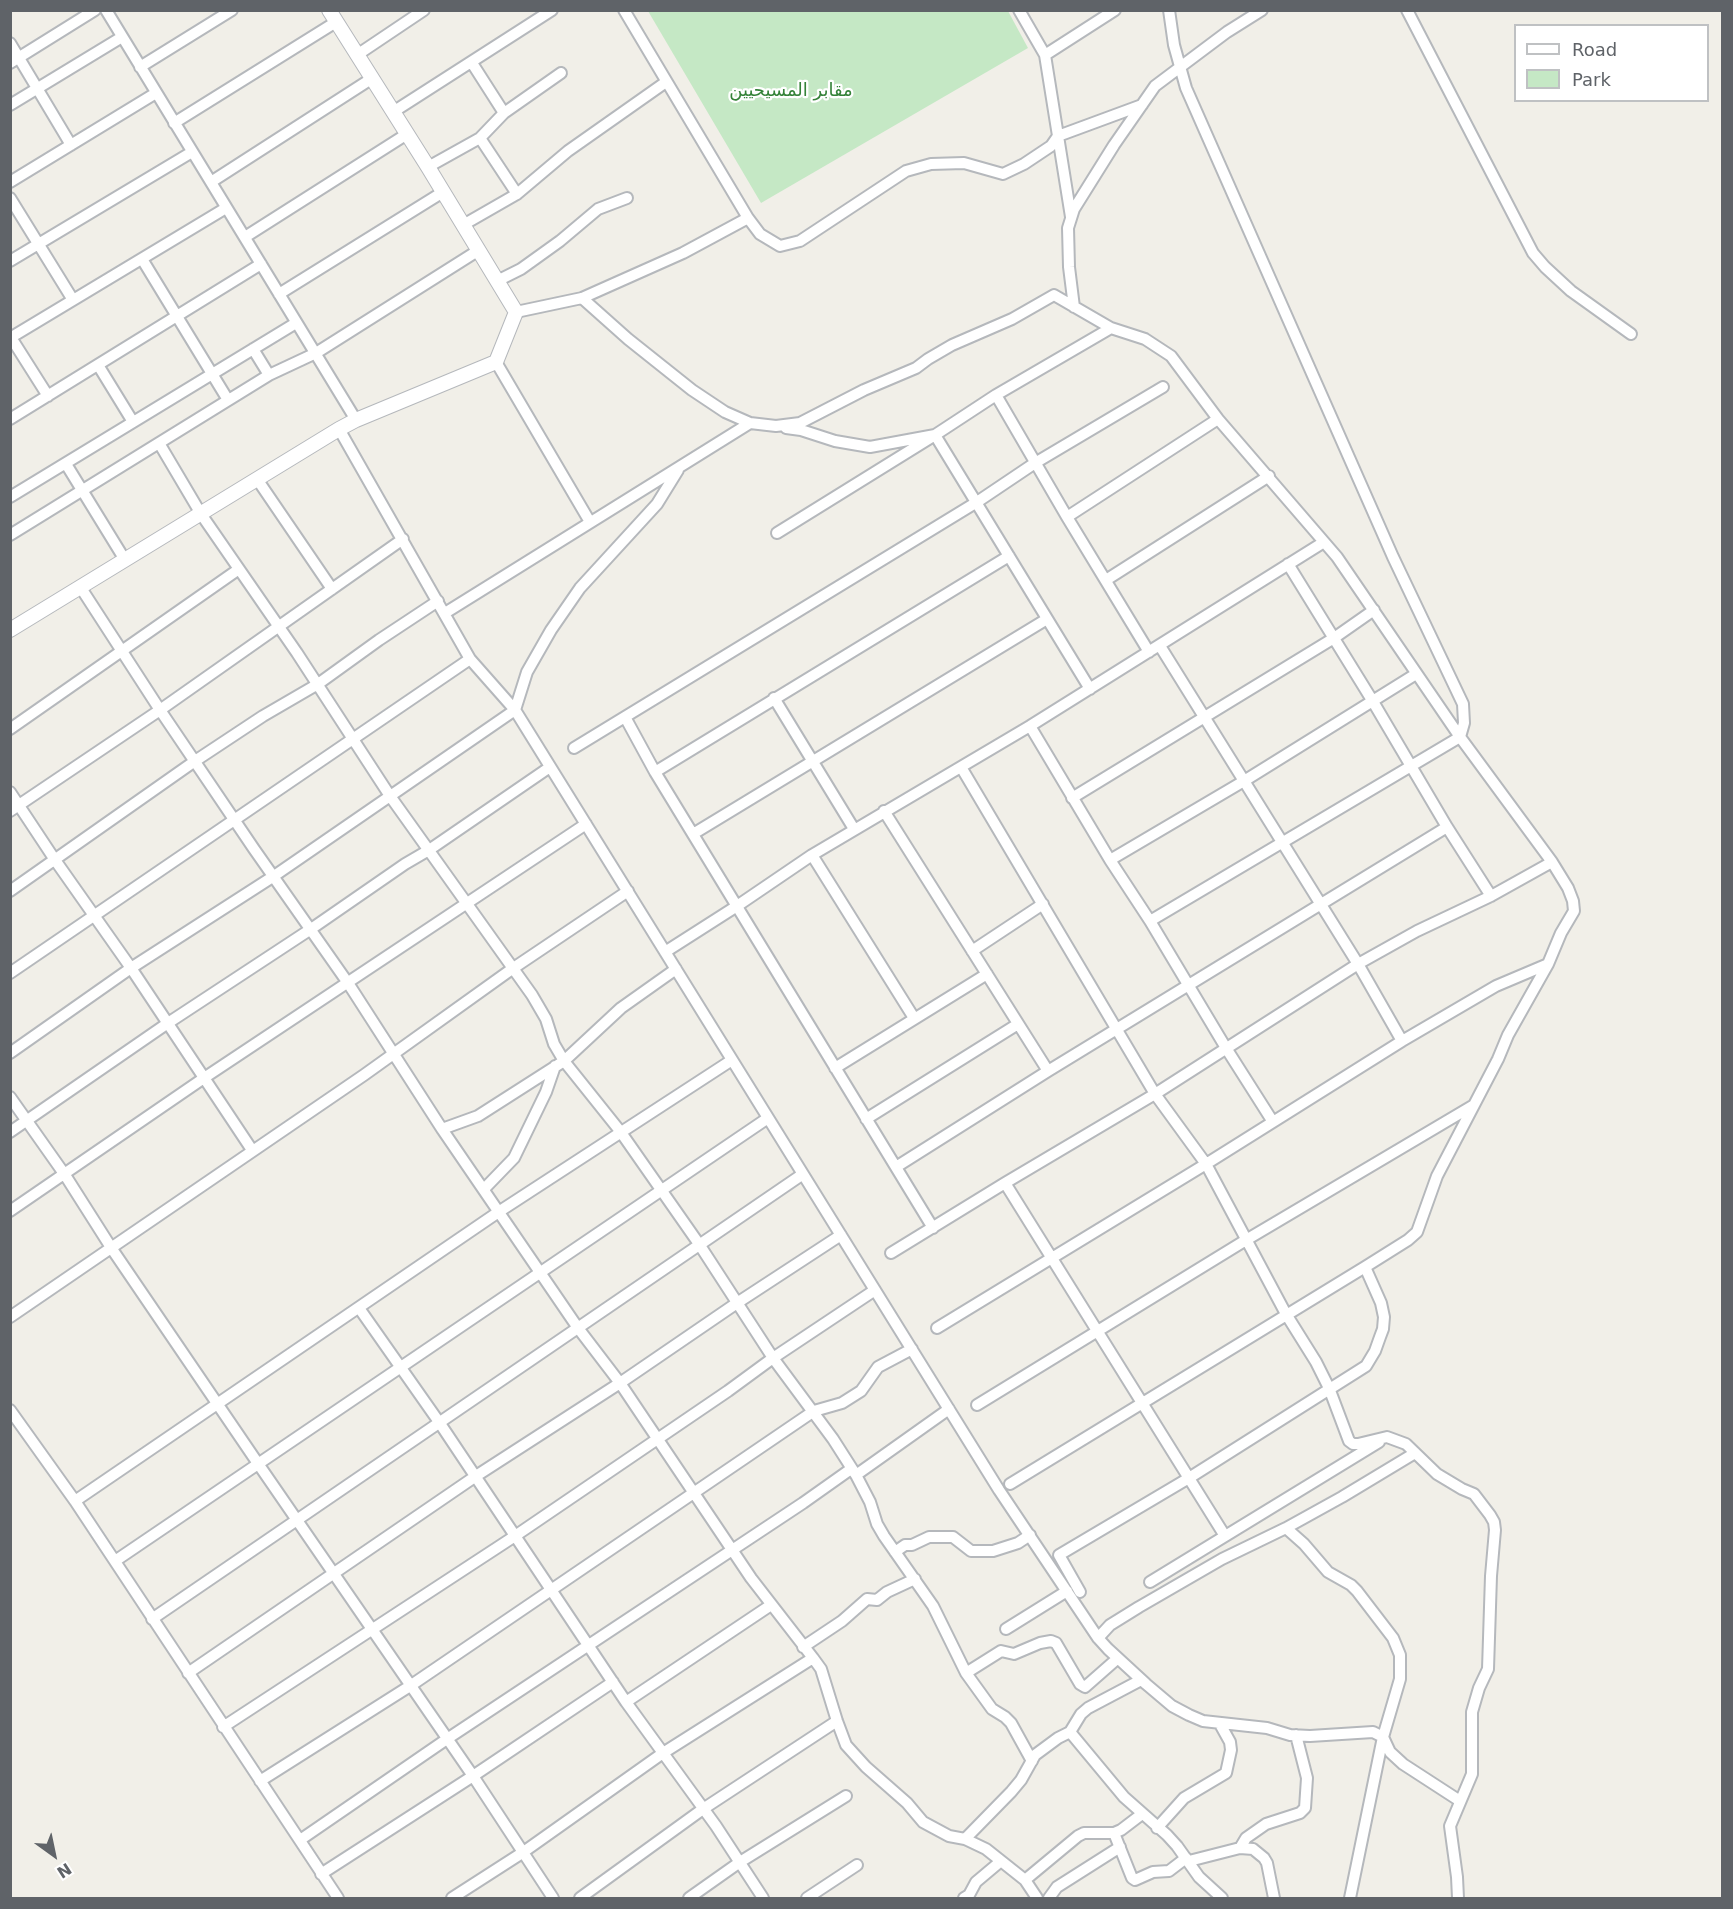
<!DOCTYPE html>
<html>
<head>
<meta charset="utf-8">
<style>
	body { margin:0 }
	#map { position:relative; width:1733px; height:1909px; overflow:hidden; background:#f1efe8; font-family:"DejaVu Sans",sans-serif }
	canvas { display:block }
	.frame { position:absolute; inset:0; border:12px solid #5f6368; pointer-events:none }
	.legend { position:absolute; left:1514px; top:24px; width:195px; height:78px; box-sizing:border-box; background:#fff; border:2px solid #bfc1c3; margin:0; padding:8px 10px; list-style:none; font-size:18px; color:#5f6368 }
	.legend li { display:flex; align-items:center; gap:12px; height:30px }
	.legend b { width:30px; border:2px solid #bfc1c3 }
	.north { position:absolute; left:24px; top:1825px; width:60px; height:60px; -webkit-text-stroke:4px #fff; paint-order:stroke; rotate:147deg; font-size:16px; font-weight:700; line-height:24px; text-align:center; color:#5f6368 }
	.north::after { content:''; display:block; margin:auto; width:21px; height:27px; background:#5f6368; clip-path:polygon(50% 0,100% 100%,50% 72%,0 100%) }
</style>
</head>
<body>
<div id="map">
<canvas width="1733" height="1909"></canvas>
<div class="frame"></div>
<ul class="legend">
<li><b style="height:8px;background:#fff"></b>Road</li>
<li><b style="height:16px;background:#c5e8c5"></b>Park</li>
</ul>
<div class="north">N</div>
</div>
<script>
const c = document.querySelector('canvas').getContext('2d');
c.lineJoin = 'round';
function fillPath(path, color) { c.fillStyle = color; c.fill(path, 'evenodd'); }
const toPath = rows => new Path2D(rows.map(r => 'M' + r).join(''));
function stroke(path, color, width, dash) { c.strokeStyle = color; c.lineWidth = width; c.lineCap = dash ? 'butt' : 'round'; c.setLineDash(dash || []); c.stroke(path); }
function write(font, color, halo, rows, align = 'center') {
  c.font = font + ' "DejaVu Sans","Noto Naskh Arabic",sans-serif'; c.lineWidth = 4.5; c.setLineDash([]); c.textBaseline = 'middle'; c.strokeStyle = halo; c.fillStyle = color; for (const [text, x, y, turn = 0] of rows) {
    c.save(); c.translate(x, y); c.rotate((+turn || 0) * Math.PI / 180); c.textAlign = isNaN(turn) ? turn : align; if (halo) c.strokeText(text, 0, 0); c.fillText(text, 0, 0); c.restore();
  }
}
fillPath(toPath([
	[648,11,1008,11,1028,48,761,203]
]), '#c5e8c5');
const minor = toPath([
	[106,10,356,420],
	[624,10,748,218],
	[1019,10,1045,55,1071,217],
	[1407,10,1533,253,1545,267,1571,291,1631,334],
	[10,43,71,145],
	[357,55,424,10],
	[1045,55,1115,10],
	[10,63,95,10],
	[472,63,504,113],
	[140,67,232,10],
	[10,105,122,37],
	[393,112,552,10],
	[174,123,336,22],
	[480,138,517,194],
	[428,167,480,138,504,113,561,73],
	[10,182,156,93],
	[211,182,371,79],
	[10,198,73,300],
	[463,225,517,194,568,151,666,82],
	[245,237,407,134],
	[142,259,228,400],
	[10,261,192,152],
	[497,281,521,269,560,241,598,209,627,198],
	[279,294,443,192],
	[582,298,628,339,692,390,725,412,750,423],
	[1074,307,1069,267,1068,228,1074,209,1114,145,1155,86,1227,32,1262,10],
	[516,312,582,298,683,253,748,218,760,234,780,246,800,241,906,171,931,164,964,163,1003,174,1024,164,1051,146,1058,136,1142,105],
	[10,336,48,396],
	[10,338,226,208],
	[253,349,269,375],
	[496,362,590,522],
	[98,365,133,422],
	[996,395,1067,517,1149,652],
	[10,419,261,264],
	[786,428,801,430,835,441,870,447,935,435,1090,689],
	[339,429,470,659,515,710,999,1490,1098,1638,1108,1649,1146,1684,1172,1706,1189,1715,1203,1721,1267,1728,1290,1735,1310,1736,1373,1732,1383,1737,1390,1752,1403,1764,1460,1801],
	[159,443,201,514,297,653,390,796,532,995,546,1019,554,1044,564,1061,620,1131,699,1244,773,1358,833,1439,856,1475,870,1502,877,1524,884,1536,933,1606,966,1673,992,1709,1005,1717,1011,1723,1032,1761],
	[66,464,125,560],
	[257,479,332,589],
	[10,497,296,323],
	[1067,517,1218,419],
	[777,533,935,435,996,395,1111,328],
	[10,535,269,375,316,353,479,250],
	[1288,564,1372,700,1447,827,1491,896],
	[1106,580,1269,476],
	[81,588,160,710,254,849,348,983,442,1129,578,1328,620,1383,751,1578,813,1658,821,1669,837,1721,846,1745,866,1767,907,1803,923,1822,949,1836,965,1839,986,1849,1025,1880,1037,1898],
	[445,613,750,423,776,426,800,423,864,390,916,368,928,359,952,345,1012,319,1054,295,1111,328,1145,339,1171,356,1218,419,1337,557,1460,737,1552,862,1568,888,1573,901,1574,911,1561,933,1548,964,1508,1035,1498,1059,1437,1176,1417,1232,1408,1240,1365,1267,1010,1484],
	[1160,646,1358,964,1402,1041],
	[774,698,854,829],
	[625,717,655,772,933,1228],
	[1030,726,1110,860,1150,921,1226,1048,1273,1122],
	[10,729,239,569],
	[574,748,977,502,1035,463,1163,387],
	[961,767,1155,1094,1206,1164,1286,1314,1316,1362,1329,1388,1349,1441,1353,1444,1358,1444,1387,1437,1406,1444,1437,1474,1462,1489,1474,1494,1490,1515,1494,1522,1495,1530,1491,1576,1488,1669,1479,1688,1472,1712,1472,1774,1450,1826,1457,1877,1458,1898],
	[655,772,1009,556],
	[10,792,55,860,131,968,252,1150],
	[1072,798,1334,638,1374,610],
	[10,811,160,710,403,539],
	[884,811,1048,1071],
	[693,834,1047,619],
	[812,855,914,1018],
	[1110,860,1244,781,1416,674],
	[10,891,195,761,263,716,318,684,379,640,438,601],
	[1150,921,1460,737,1464,723,1463,704,1393,557,1186,88,1174,45,1169,10],
	[972,951,1043,904],
	[665,952,737,906,812,855,1030,726,1324,542],
	[10,973,470,659],
	[10,1053,131,968,274,876,515,710,527,672,551,630,580,588,657,504,678,470],
	[835,1068,987,974],
	[10,1097,65,1175,112,1249,259,1465,473,1776,553,1898],
	[866,1119,1018,1024],
	[442,1129,478,1116,564,1061,621,1008,676,969],
	[10,1132,168,1023,311,929,405,864,429,850,550,767],
	[896,1167,1048,1071,1447,827],
	[1005,1183,1225,1536],
	[484,1189,514,1158,546,1092,555,1066],
	[10,1211,204,1078,586,824],
	[891,1253,1005,1183,1155,1094,1358,964,1417,931,1491,896,1552,862],
	[359,1308,439,1422,626,1702,716,1826,763,1898],
	[10,1317,364,1075,512,969,628,891],
	[937,1328,1206,1164,1402,1041,1496,986,1548,964],
	[977,1405,1246,1240,1474,1105],
	[10,1410,75,1501,338,1898],
	[856,1475,949,1409],
	[75,1501,500,1211,732,1060],
	[1286,1528,1304,1544,1328,1572,1351,1585,1357,1591,1393,1638,1400,1655,1400,1679,1383,1737,1350,1898],
	[895,1552,905,1545,912,1545,929,1537,953,1537,971,1551,993,1551,1018,1543,1030,1535],
	[115,1561,768,1118],
	[1150,1582,1379,1442],
	[1080,1592,1059,1555,1189,1478,1366,1366,1375,1351,1380,1337,1383,1329,1384,1317,1381,1303,1365,1267],
	[152,1619,803,1174],
	[1006,1629,1067,1591],
	[1098,1638,1110,1625,1139,1607,1222,1559,1286,1528,1342,1497,1415,1453],
	[803,1647,842,1621,867,1599,877,1600,887,1592,915,1579],
	[188,1673,476,1476,620,1383,737,1303,841,1235],
	[966,1673,1001,1651,1014,1654,1040,1643,1051,1641,1056,1643,1080,1684,1085,1687,1118,1658],
	[626,1702,771,1605],
	[223,1727,515,1536,728,1391,773,1358,875,1290],
	[1070,1732,1081,1714,1088,1708,1141,1680],
	[260,1781,410,1686,814,1411,842,1403,861,1391,878,1367,912,1349],
	[1157,1828,1184,1798,1226,1773,1231,1750,1230,1742,1220,1724],
	[1114,1833,1132,1878,1135,1880,1153,1872,1169,1871,1186,1858],
	[965,1839,1011,1792,1021,1780,1035,1755,1058,1738,1070,1732,1124,1797,1167,1835,1177,1846,1199,1877,1222,1898],
	[300,1840,447,1739,803,1503,851,1469],
	[1240,1848,1246,1838,1266,1824,1300,1813,1305,1808,1307,1778,1296,1735],
	[1189,1861,1240,1848,1253,1849,1264,1858,1267,1863,1274,1898],
	[321,1874,473,1776,613,1682],
	[1025,1880,1078,1836,1084,1833,1114,1833,1121,1830,1142,1814],
	[452,1898,522,1853,663,1753,813,1658],
	[580,1898,703,1809,837,1721],
	[689,1898,740,1862,846,1796],
	[807,1898,857,1865],
	[964,1898,969,1895,976,1882,1001,1861],
	[1049,1898,1057,1887,1120,1847]
]);
const tertiary = toPath([
	[10,630,339,429,356,420,496,362,516,312,428,167,329,10]
]);
stroke(minor, '#b5b8bc', 14);
stroke(tertiary, '#b5b8bc', 16);
stroke(minor, '#fff', 10);
stroke(tertiary, '#fff', 14);
write('18px', '#348238', '#fff', [
	["مقابر المسيحيين",791,91]
]);
</script>
</body>
</html>
